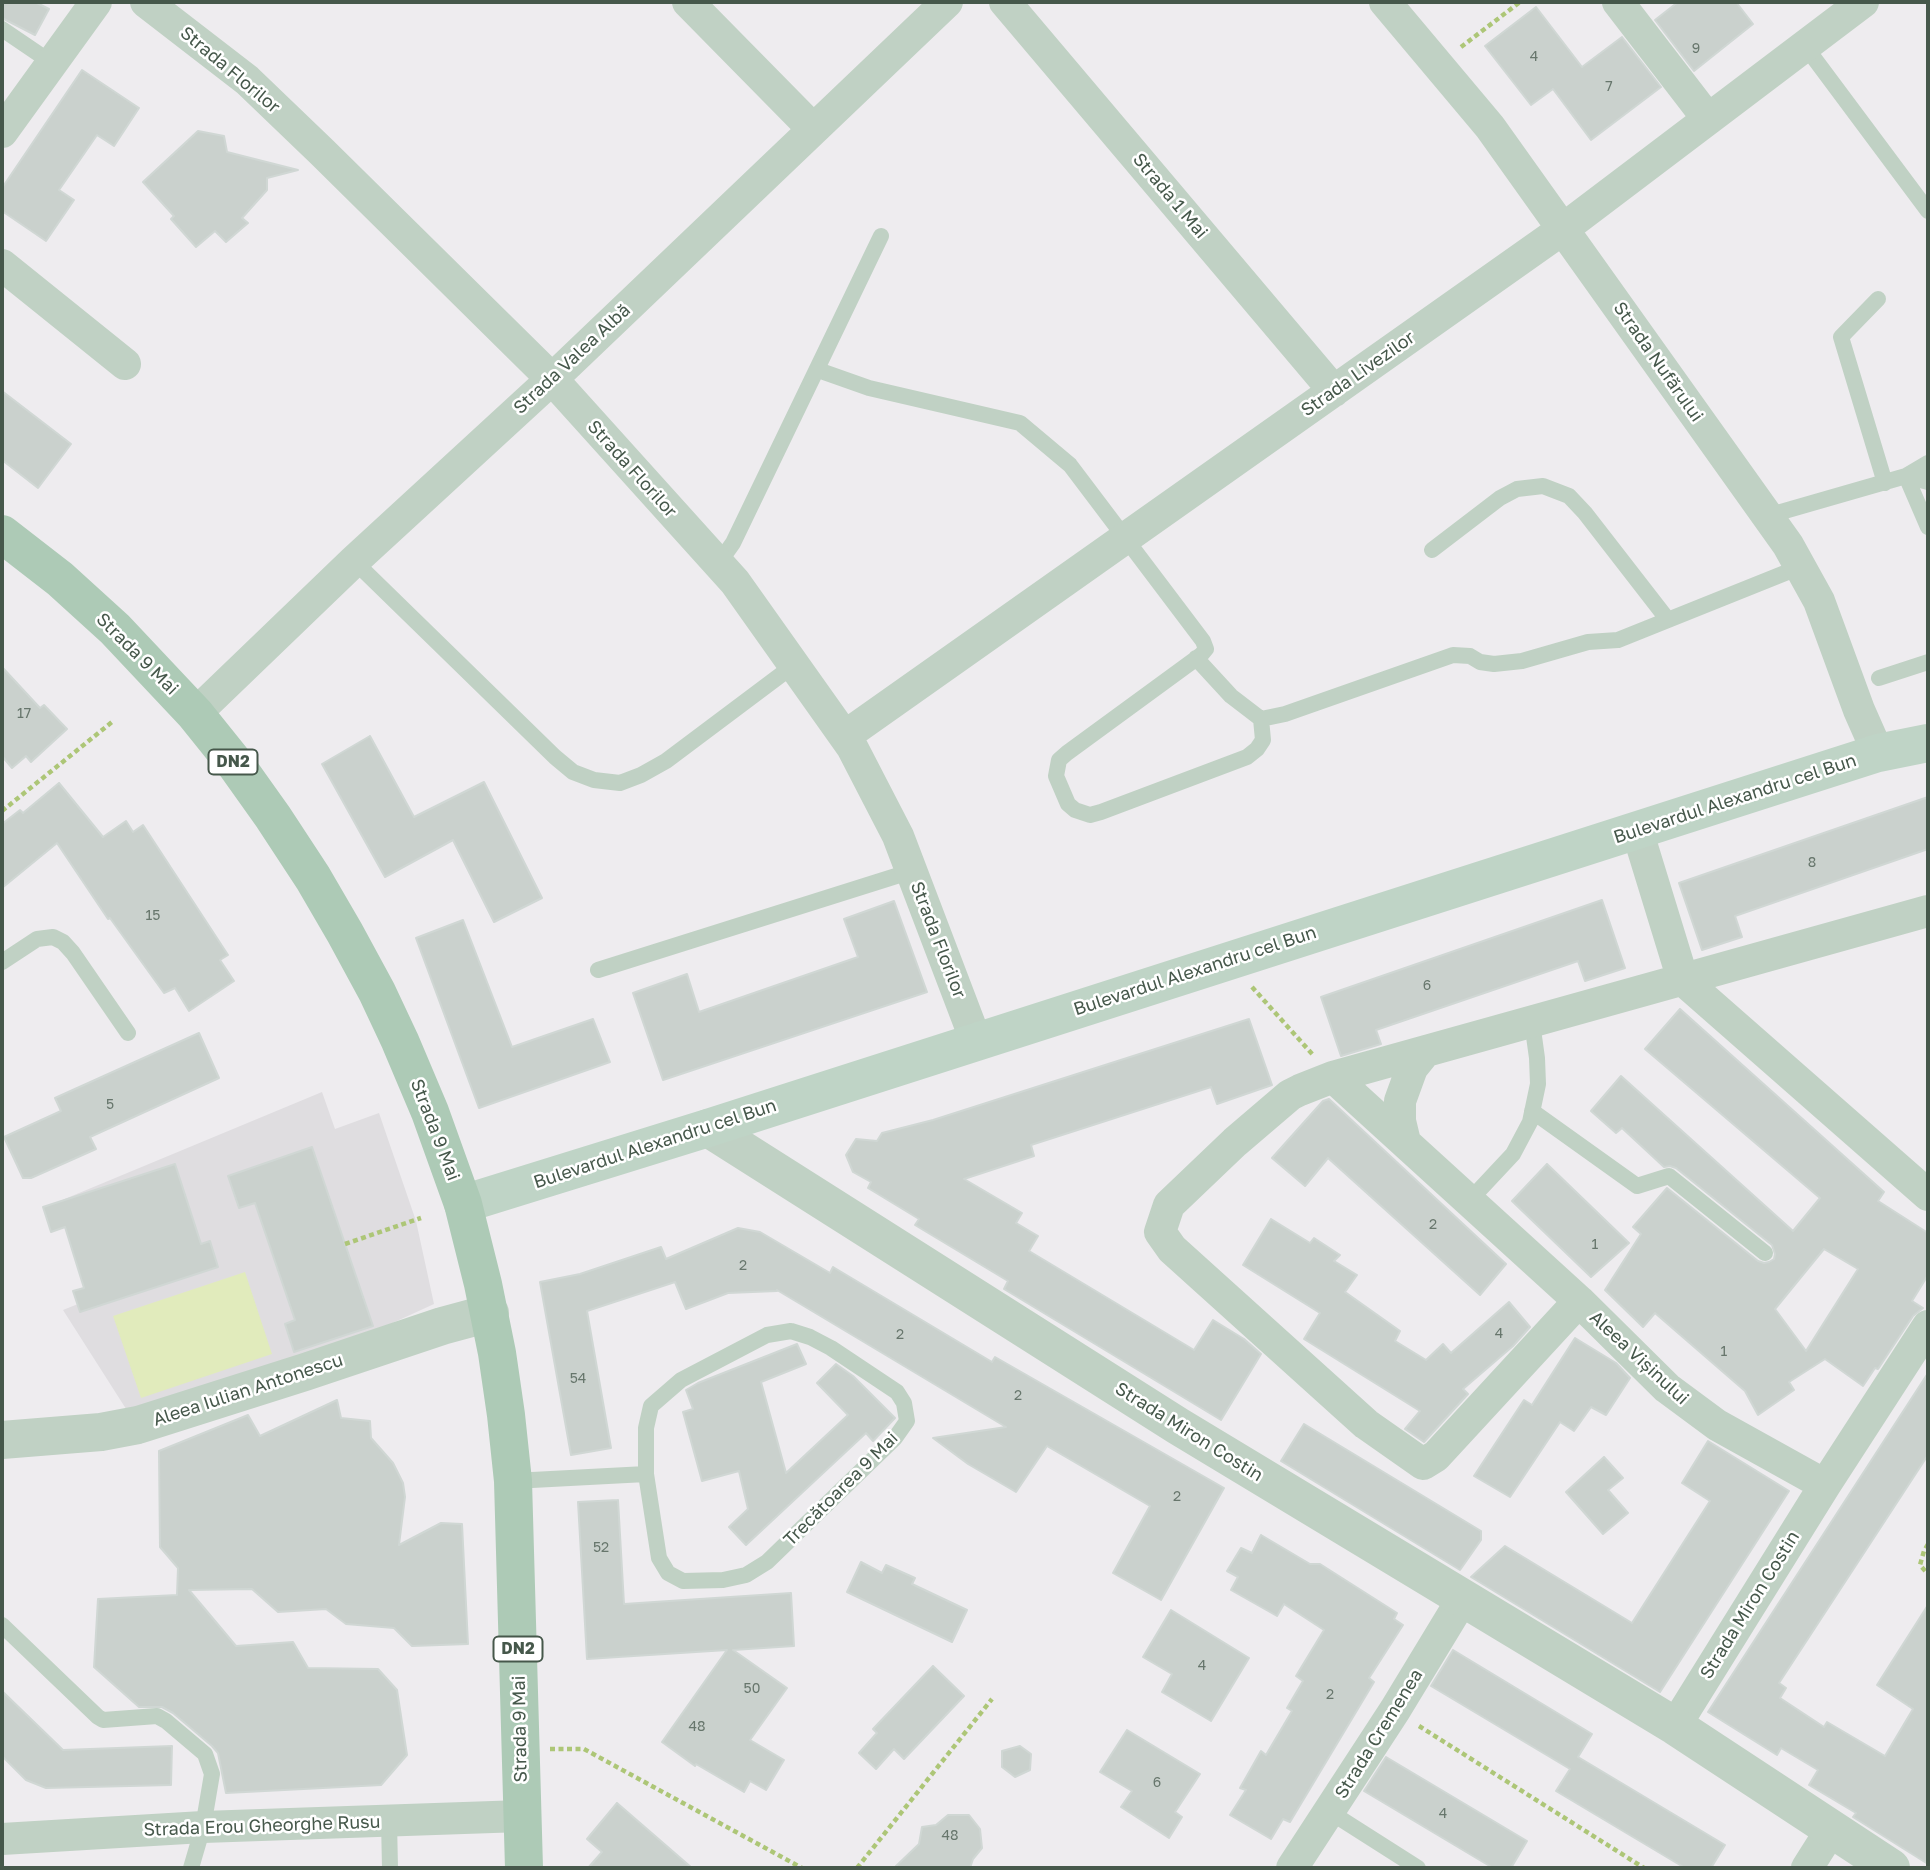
<!DOCTYPE html>
<html>
<head>
<meta charset="utf-8">
<style>
	body { margin:0 }
	#map { position:relative; width:1930px; height:1870px; overflow:hidden; background:#eeecef; font-family:"Golos Text",sans-serif }
	canvas { display:block }
	.frame { position:absolute; inset:0; border:4px solid #46584b; pointer-events:none }
</style>
</head>
<body>
<div id="map">
<canvas width="1930" height="1870"></canvas>
<div class="frame"></div>
</div>
<script>
const c = document.querySelector('canvas').getContext('2d');
c.lineJoin = 'round';
function fillPath(path, color) { c.fillStyle = color; c.fill(path, 'evenodd'); }
const toPath = rows => new Path2D(rows.map(r => 'M' + r).join(''));
function stroke(path, color, width, dash) { c.strokeStyle = color; c.lineWidth = width; c.lineCap = dash ? 'butt' : 'round'; c.setLineDash(dash || []); c.stroke(path); }
function write(font, color, halo, rows, align = 'center') {
  c.font = font + ' "Golos Text",sans-serif'; c.lineWidth = 5; c.setLineDash([]); c.textBaseline = 'middle'; c.strokeStyle = halo; c.fillStyle = color; for (const [text, x, y, turn = 0] of rows) {
    c.save(); c.translate(x, y); c.rotate((+turn || 0) * Math.PI / 180); c.textAlign = isNaN(turn) ? turn : align; if (halo) c.strokeText(text, 0, 0); c.fillText(text, 0, 0); c.restore();
  }
}
fillPath(toPath([
	[322,1092,335,1129,379,1113,416,1221,434,1304,375,1331,128,1412,63,1310,78,1304,73,1291,84,1287,65,1228,51,1232,43,1208]
]), '#dfdde0');
fillPath(toPath([
	[245,1272,272,1354,141,1398,113,1316]
]), '#e1ebbc');
const building = toPath([
	[2,2,35,2,49,9,35,35,2,18,2,2],
	[1678,2,1736,2,1753,24,1694,71,1655,20,1678,2],
	[1536,7,1582,67,1622,37,1661,87,1591,140,1553,89,1531,105,1485,46,1536,7],
	[82,70,139,108,114,146,97,135,59,190,74,200,46,241,2,211,2,188,82,70],
	[198,131,224,136,227,152,298,170,267,178,267,190,242,218,248,223,226,242,215,231,196,247,171,219,174,216,143,182,198,131],
	[2,391,71,444,38,488,2,460,2,391],
	[2,667,40,708,44,705,67,729,31,762,26,756,12,768,2,756,2,667],
	[370,736,414,817,484,782,542,898,494,922,453,840,385,877,322,764,370,736],
	[59,783,103,837,126,821,133,832,143,825,228,955,220,960,234,981,189,1011,175,988,164,993,110,918,108,919,57,843,2,888,2,824,20,810,23,813,59,783],
	[1928,797,1928,849,1735,916,1742,937,1702,950,1679,883,1928,797],
	[1602,900,1625,968,1585,981,1578,961,1376,1030,1381,1044,1341,1056,1321,997,1602,900],
	[894,901,927,992,663,1080,633,993,687,974,699,1012,858,957,844,919,894,901],
	[463,920,512,1047,593,1019,610,1062,479,1108,416,938,463,920],
	[1680,1009,1884,1192,1878,1201,1928,1233,1928,1275,1912,1301,1923,1308,1913,1316,1878,1369,1875,1368,1863,1386,1825,1359,1789,1382,1794,1390,1758,1415,1745,1391,1655,1313,1643,1327,1605,1290,1641,1234,1633,1227,1667,1188,1758,1261,1764,1263,1769,1262,1774,1259,1775,1254,1772,1245,1676,1168,1670,1166,1664,1167,1622,1128,1616,1133,1591,1111,1621,1076,1793,1231,1820,1198,1645,1049,1680,1009],
	[1824,1249,1858,1269,1806,1351,1775,1309,1824,1249],
	[1249,1019,1272,1085,1217,1104,1211,1087,1031,1145,1034,1156,964,1179,1022,1213,1016,1223,1038,1236,1029,1251,1194,1350,1213,1320,1244,1339,1261,1354,1221,1420,1004,1289,1008,1281,915,1225,919,1219,868,1188,871,1182,853,1172,846,1155,856,1139,877,1141,882,1133,933,1120,1249,1019],
	[199,1033,219,1078,90,1137,96,1149,31,1178,23,1178,4,1137,61,1111,55,1098,199,1033],
	[1329,1099,1506,1264,1480,1295,1328,1158,1305,1186,1272,1158,1323,1101,1329,1099],
	[312,1147,373,1326,294,1352,285,1324,295,1320,255,1203,239,1208,228,1176,312,1147],
	[175,1164,201,1244,210,1241,218,1267,80,1312,73,1291,84,1288,65,1227,51,1232,43,1207,175,1164],
	[1547,1164,1629,1243,1591,1277,1512,1201,1547,1164],
	[1271,1219,1310,1243,1314,1238,1340,1255,1334,1261,1357,1275,1345,1292,1400,1331,1395,1341,1426,1360,1443,1344,1451,1353,1509,1302,1530,1327,1513,1346,1463,1389,1468,1394,1424,1442,1405,1429,1420,1411,1304,1339,1320,1313,1243,1265,1271,1219],
	[738,1228,760,1232,830,1273,833,1267,992,1362,995,1357,1224,1488,1161,1600,1113,1573,1150,1506,1047,1446,1016,1492,968,1464,933,1438,1006,1427,777,1290,777,1291,728,1293,686,1309,675,1282,587,1311,611,1448,571,1455,540,1282,580,1274,661,1247,666,1259,738,1228],
	[1575,1338,1616,1363,1630,1378,1606,1415,1591,1407,1574,1431,1560,1422,1510,1497,1474,1476,1524,1400,1532,1405,1575,1338],
	[797,1344,806,1364,761,1382,786,1473,848,1415,817,1383,836,1364,853,1376,895,1418,873,1441,866,1433,746,1545,729,1527,748,1509,739,1471,702,1481,683,1412,693,1409,686,1390,698,1383,797,1344],
	[1928,1373,1928,1455,1779,1683,1786,1688,1780,1698,1824,1727,1827,1722,1885,1756,1913,1709,1877,1685,1928,1605,1928,1864,1853,1817,1856,1813,1809,1785,1818,1770,1781,1748,1777,1755,1708,1712,1928,1373],
	[337,1400,341,1418,370,1421,371,1438,393,1463,403,1483,405,1497,399,1545,441,1523,462,1524,468,1644,412,1646,394,1628,346,1624,326,1609,278,1612,252,1589,189,1590,236,1646,293,1642,308,1668,378,1669,397,1690,407,1755,381,1785,226,1793,218,1753,212,1746,173,1713,162,1707,139,1707,94,1667,98,1599,177,1595,178,1568,160,1547,159,1451,248,1415,260,1436,337,1400],
	[1304,1424,1481,1531,1481,1540,1460,1570,1281,1461,1304,1424],
	[1708,1441,1789,1491,1660,1692,1471,1577,1505,1546,1632,1623,1710,1501,1682,1483,1708,1441],
	[1604,1457,1623,1478,1608,1490,1628,1513,1603,1534,1566,1492,1604,1457],
	[618,1500,624,1604,791,1593,794,1646,733,1650,787,1688,750,1740,784,1760,766,1790,750,1781,744,1792,696,1764,695,1766,662,1742,727,1650,587,1659,578,1502,618,1500],
	[1261,1535,1310,1564,1320,1564,1397,1613,1394,1619,1403,1625,1369,1678,1374,1682,1290,1822,1283,1819,1271,1839,1230,1815,1246,1790,1240,1788,1261,1751,1266,1755,1292,1711,1287,1708,1303,1681,1296,1676,1324,1630,1284,1604,1277,1616,1231,1590,1238,1577,1227,1571,1241,1548,1252,1553,1261,1535],
	[861,1562,882,1573,886,1565,915,1578,912,1584,967,1610,952,1642,847,1592,861,1562],
	[1171,1610,1249,1658,1211,1721,1162,1692,1172,1674,1143,1657,1171,1610],
	[1453,1650,1592,1734,1578,1757,1725,1845,1711,1868,1685,1868,1556,1791,1570,1769,1431,1686,1453,1650],
	[933,1666,964,1696,904,1759,894,1749,876,1769,859,1753,877,1733,873,1729,933,1666],
	[2,1691,63,1750,172,1746,171,1785,46,1788,26,1780,2,1756,2,1691],
	[1127,1730,1200,1774,1175,1812,1182,1817,1169,1838,1121,1807,1132,1791,1100,1772,1127,1730],
	[1020,1746,1031,1754,1030,1770,1015,1777,1002,1767,1002,1751,1020,1746],
	[1386,1757,1527,1841,1511,1868,1493,1868,1364,1791,1386,1757],
	[617,1803,692,1868,588,1868,602,1852,587,1839,617,1803],
	[948,1815,969,1815,980,1829,982,1848,973,1859,970,1868,894,1868,919,1844,922,1827,936,1825,948,1815]
]);
fillPath(building, '#cad1cd');
stroke(building, '#d0d7d4', 2);
stroke(toPath([
	[1461,47,1520,2],
	[2,811,112,722],
	[1252,987,1314,1056],
	[345,1244,421,1218],
	[1928,1544,1924,1551,1920,1565,1928,1574],
	[1419,1726,1644,1868],
	[550,1749,584,1749,802,1868],
	[857,1868,992,1699]
]), '#adc677', 4.5, [5, 3.5]);
stroke(toPath([
	[2,29,52,63],
	[1805,46,1928,211],
	[1878,299,1841,337,1885,483],
	[818,370,869,388,1020,423,1070,465,1203,641,1206,649,1201,655,1067,753,1059,760,1056,776,1068,804,1075,810,1090,815,1101,812,1247,757,1257,749,1263,740,1261,719],
	[1928,463,1906,476,1928,527],
	[1767,516,1906,476,1928,482],
	[1432,550,1500,498,1517,489,1543,486,1569,496,1585,513,1668,620],
	[354,561,555,757,573,772,594,780,620,783,641,775,666,761,794,665],
	[718,564,733,543,881,236],
	[1196,658,1231,696,1261,719,1285,714,1453,655,1470,656,1480,662,1494,664,1522,661,1588,642,1618,640,1800,567],
	[1879,678,1928,662],
	[2,962,37,939,53,937,63,942,73,953,128,1033],
	[598,970,912,871],
	[1532,1111,1637,1186,1669,1176,1765,1253],
	[1469,1201,1513,1154,1530,1122,1538,1084,1537,1058,1532,1022],
	[791,1331,810,1337,831,1348,897,1392,904,1403,907,1421,895,1438,767,1562,746,1575,723,1580,683,1581,668,1573,659,1558,646,1474,646,1428,651,1406,681,1380,767,1335,791,1331],
	[513,1481,646,1474],
	[2,1625,98,1717,103,1720,157,1716,166,1721,205,1754,212,1774,203,1827,191,1868],
	[1330,1812,1418,1868],
	[389,1821,390,1868]
]), '#c0d1c4', 16);
stroke(toPath([
	[146,2,247,80,322,152,552,379,735,582,852,747,898,836,976,1041],
	[688,2,813,129],
	[1005,2,1334,391],
	[1385,2,1490,127,1788,545,1819,601,1859,710,1878,753],
	[1618,2,1708,119],
	[2,132,96,2],
	[2,265,125,364],
	[195,714,354,561,552,379,947,2],
	[845,736,1563,229,1863,2],
	[1637,830,1683,980,1928,1195],
	[1333,1077,1579,1301,1667,1388,1717,1425,1825,1485],
	[1405,1142,1400,1121,1400,1101,1412,1068,1425,1052],
	[1579,1301,1436,1456,1423,1464,1366,1424,1172,1249,1160,1232,1169,1205,1235,1142,1290,1095,1300,1090,1333,1077,1928,911],
	[1675,1726,1825,1485,1928,1326],
	[2,1839,203,1827,522,1816],
	[1292,1868,1395,1710,1463,1598],
	[1807,1868,1831,1830]
]), '#c0d1c4', 32);
stroke(toPath([
	[708,1128,1178,1426,1675,1726,1891,1868],
	[2,1440,101,1432,138,1425,305,1372,442,1326,490,1313]
]), '#c0d1c4', 38);
stroke(toPath([
	[463,1204,708,1128,1878,753,1928,743]
]), '#bfd4c6', 38);
stroke(toPath([
	[2,534,60,579,115,629,195,714,236,765,273,817,313,878,345,933,377,992,400,1041,430,1112,463,1204,483,1284,497,1353,506,1415,513,1481,524,1868]
]), '#adcab6', 38);
write('14px', '#67766c', null, [
	["9",1696,49],
	["4",1534,57],
	["7",1609,87],
	["17",24,714],
	["8",1812,863],
	["15",153,916],
	["6",1427,986],
	["5",110,1105],
	["2",1433,1225],
	["1",1595,1245],
	["2",743,1266],
	["4",1499,1334],
	["2",900,1335],
	["1",1724,1352],
	["54",578,1379],
	["2",1018,1396],
	["2",1177,1497],
	["52",601,1548],
	["4",1202,1666],
	["50",752,1689],
	["2",1330,1695],
	["48",697,1727],
	["6",1157,1783],
	["4",1443,1814],
	["48",950,1836]
]);
for (const [x, y, w] of [
	[233,762,49],
	[518,1649,49]
]) { const box = new Path2D(); box.roundRect(x - w / 2, y - 12.5, w, 25, 5); c.fillStyle = '#fff'; c.fill(box); stroke(box, '#46584b', 2); }
write('bold 16px', '#46584b', null, [
	["DN2",233,762],
	["DN2",518,1649]
]);
write('18px', '#46584b', '#fff', [
	["Strada Florilor",230,70,40],
	["Strada 1 Mai",1170,196,50],
	["Strada Valea Albă",572,359,-43],
	["Strada Nufărului",1658,362,55],
	["Strada Livezilor",1358,374,-35],
	["Strada Florilor",632,469,48],
	["Strada 9 Mai",137,654,45],
	["Bulevardul Alexandru cel Bun",1735,799,-18],
	["Strada Florilor",938,940,69],
	["Bulevardul Alexandru cel Bun",1195,971,-18],
	["Strada 9 Mai",435,1130,69],
	["Bulevardul Alexandru cel Bun",655,1144,-18],
	["Aleea Vișinului",1639,1358,43],
	["Aleea Iulian Antonescu",248,1390,-18],
	["Strada Miron Costin",1189,1432,32],
	["Trecătoarea 9 Mai",841,1489,-45],
	["Strada Miron Costin",1750,1605,-58],
	["Strada 9 Mai",520,1729,-91],
	["Strada Cremenea",1379,1734,-58],
	["Strada Erou Gheorghe Rusu",262,1826,-2]
]);
</script>
</body>
</html>
